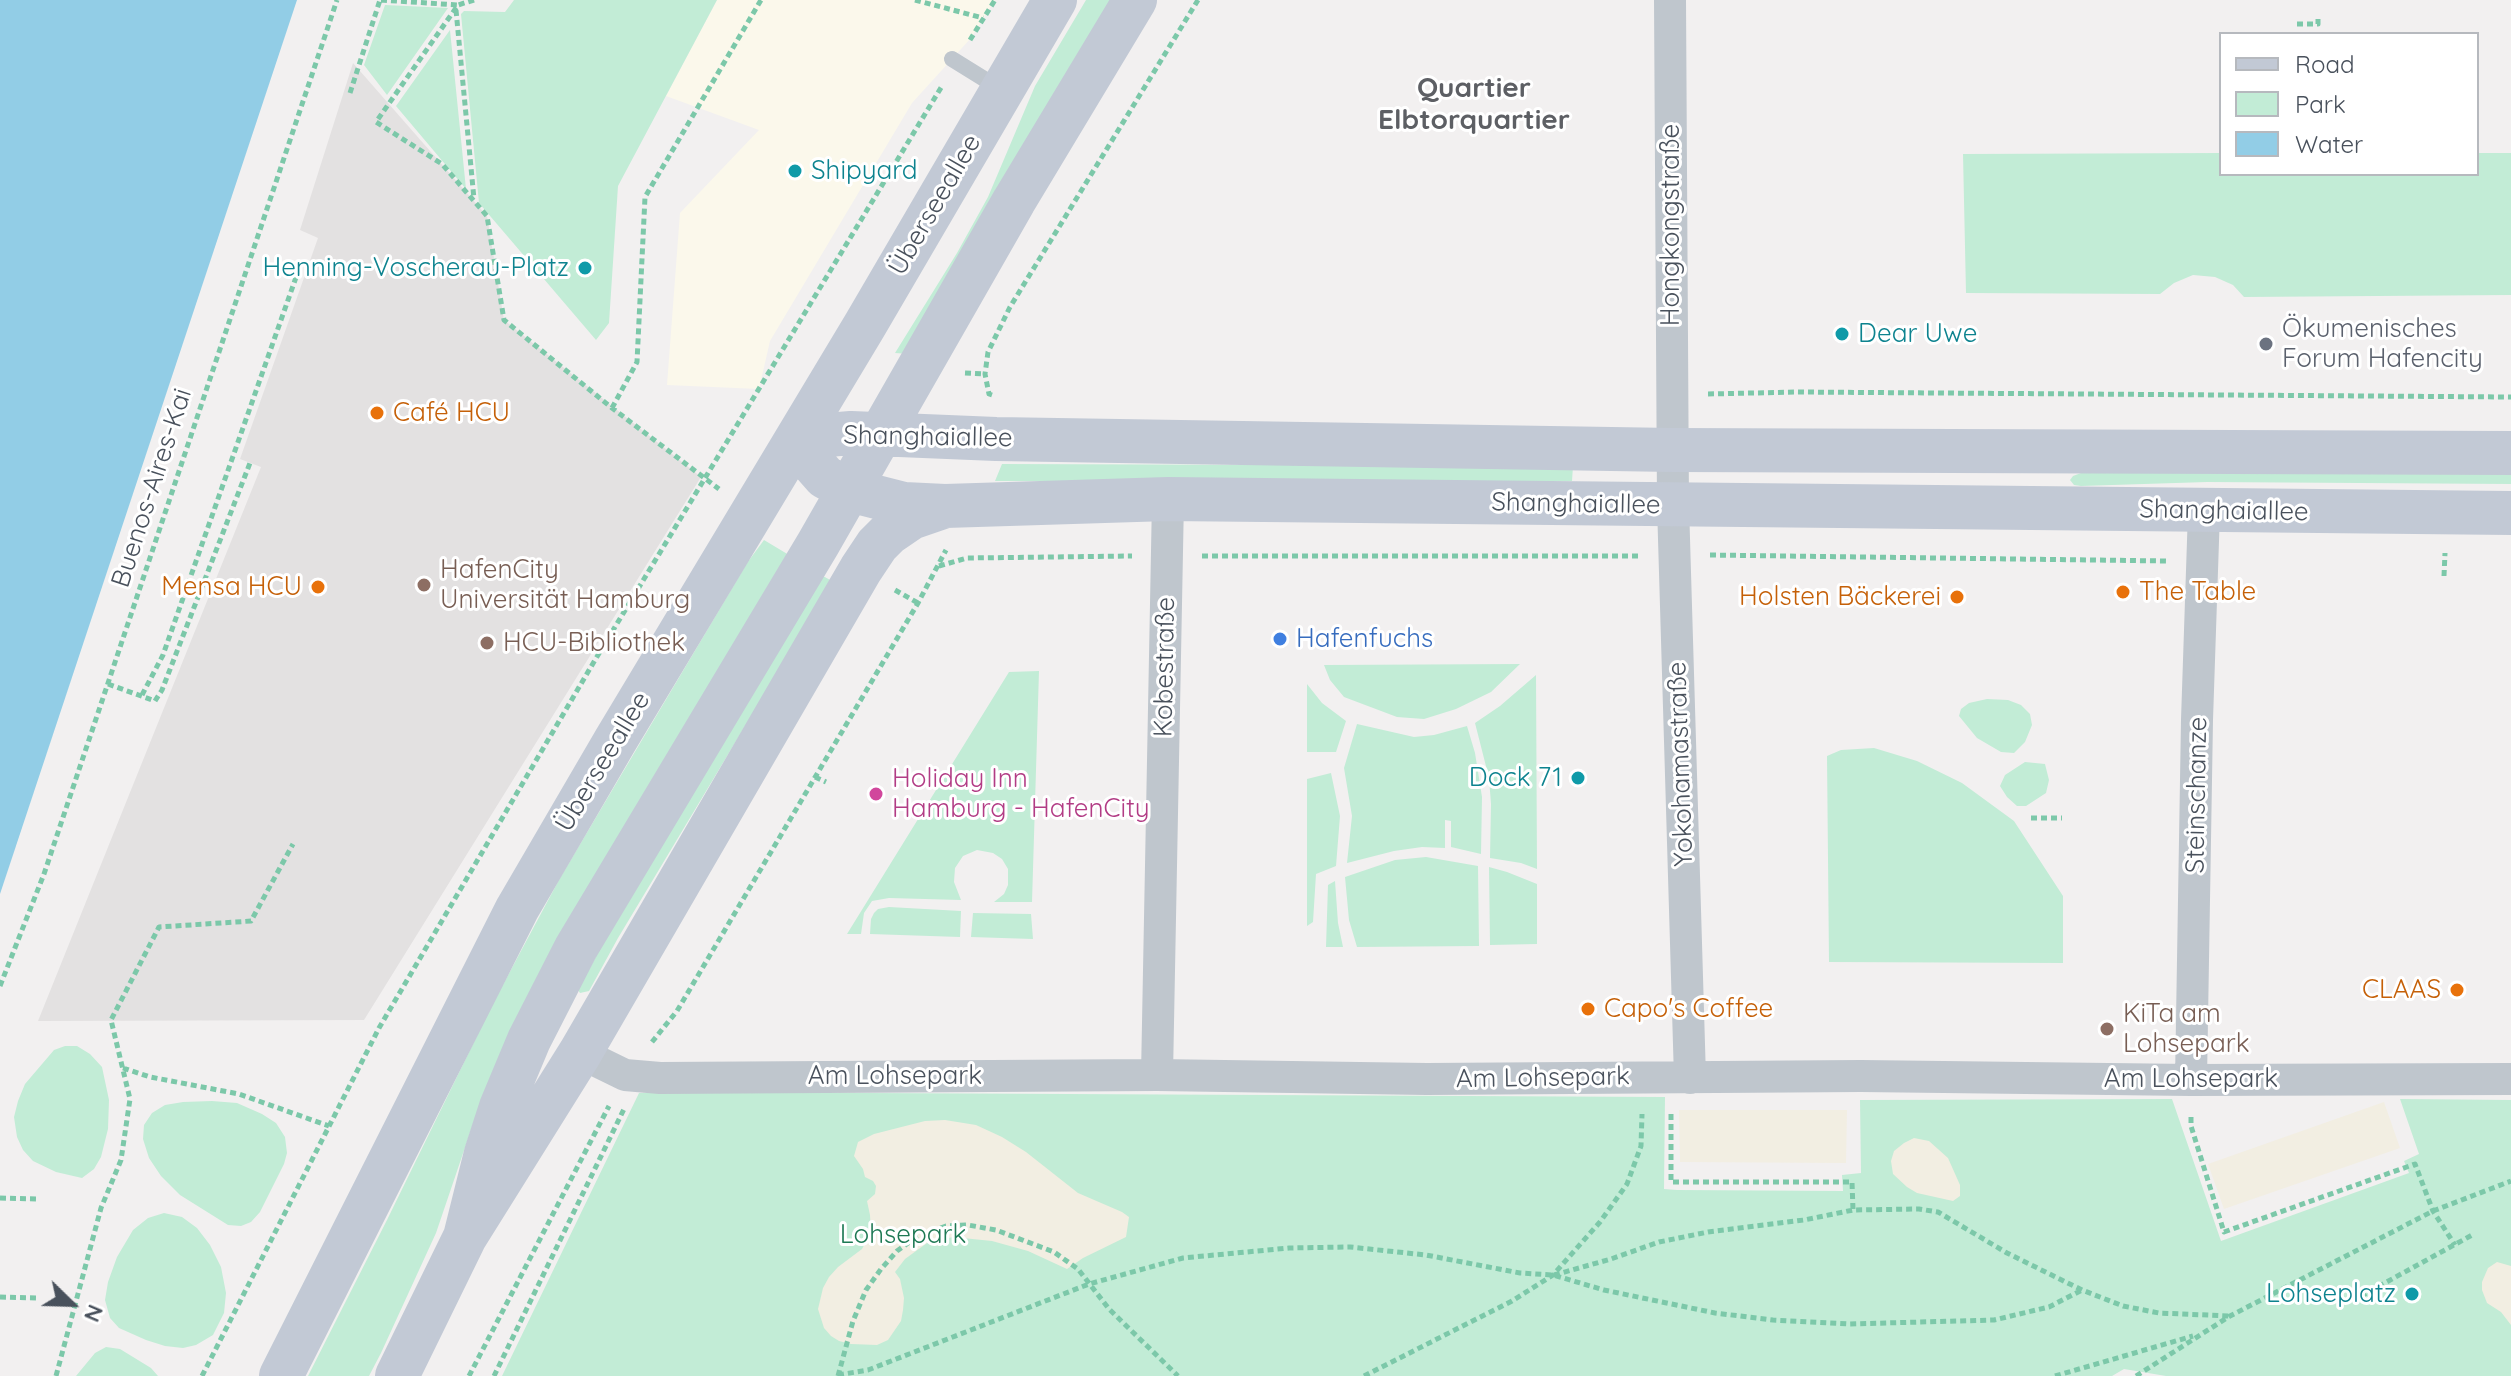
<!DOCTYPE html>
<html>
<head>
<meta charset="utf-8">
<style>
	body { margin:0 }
	#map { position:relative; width:2511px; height:1376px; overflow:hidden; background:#f2f0f0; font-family:Quicksand,sans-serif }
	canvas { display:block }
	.legend { position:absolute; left:2219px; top:32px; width:260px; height:144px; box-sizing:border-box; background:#fff; border:2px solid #b6b9be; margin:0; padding:10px 14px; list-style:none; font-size:24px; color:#49515c }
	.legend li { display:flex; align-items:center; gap:16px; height:40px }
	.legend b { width:40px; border:2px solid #b6b9be }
	.north { position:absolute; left:32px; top:1264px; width:80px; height:80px; -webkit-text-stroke:6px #fff; paint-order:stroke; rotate:113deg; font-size:22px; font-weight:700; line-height:32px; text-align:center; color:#49515c }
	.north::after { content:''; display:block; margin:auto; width:28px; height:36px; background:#49515c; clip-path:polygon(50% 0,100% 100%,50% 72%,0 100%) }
</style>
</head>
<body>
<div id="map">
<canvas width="2511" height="1376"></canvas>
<ul class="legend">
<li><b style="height:10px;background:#c2c9d5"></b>Road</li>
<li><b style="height:22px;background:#c2ecd6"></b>Park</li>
<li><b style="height:22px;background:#92cde6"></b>Water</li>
</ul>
<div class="north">N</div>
</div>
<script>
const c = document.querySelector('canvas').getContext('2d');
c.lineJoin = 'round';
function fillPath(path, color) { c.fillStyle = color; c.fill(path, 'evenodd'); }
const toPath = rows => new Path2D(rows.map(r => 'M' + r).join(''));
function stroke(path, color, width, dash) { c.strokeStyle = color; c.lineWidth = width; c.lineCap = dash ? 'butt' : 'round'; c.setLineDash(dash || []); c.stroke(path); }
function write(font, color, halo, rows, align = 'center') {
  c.font = font + ' Quicksand,sans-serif'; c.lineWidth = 6; c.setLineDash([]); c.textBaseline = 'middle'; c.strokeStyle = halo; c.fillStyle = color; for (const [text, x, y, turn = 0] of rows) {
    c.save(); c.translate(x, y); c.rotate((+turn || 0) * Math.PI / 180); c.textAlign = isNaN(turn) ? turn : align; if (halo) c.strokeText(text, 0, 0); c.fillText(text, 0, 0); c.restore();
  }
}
fillPath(toPath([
	[717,0,995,0,971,38,912,103,770,341,759,389,667,385,680,213,759,130,666,96]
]), '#fbf8eb');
fillPath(toPath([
	[353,63,487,216,504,320,701,477,364,1020,38,1021,261,467,240,459,318,238,300,230]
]), '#e3e1e1');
fillPath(toPath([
	[514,0,717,0,618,186,609,323,596,340,479,203,461,14,464,11,505,12],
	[1086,0,1116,0,910,354,895,353,957,253,988,197,1035,86],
	[385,5,448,8,387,95,364,65],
	[450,30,466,189,396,106],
	[2221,153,2221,174,2477,174,2477,153,2511,153,2511,295,2244,297,2233,285,2215,277,2193,275,2174,283,2160,294,1966,293,1963,154],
	[1002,464,1573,466,1572,481,995,481],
	[2511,471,2511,484,2207,482,2081,486,2074,485,2070,480,2073,476,2081,473],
	[764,540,789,555,474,1121,436,1233,381,1353,369,1376,308,1376,387,1220,491,1007,560,878,747,563],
	[823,576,832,581,618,938,589,991,580,993,578,990,609,932],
	[1520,664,1491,692,1456,709,1424,719,1397,717,1344,697,1330,680,1324,665],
	[1039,671,1032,902,994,902,1004,894,1008,885,1008,869,1002,859,993,853,977,850,963,856,955,868,954,882,961,900,889,898,872,901,864,913,861,934,847,934,1009,672],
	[1536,675,1537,869,1521,863,1490,858,1491,804,1489,778,1475,723,1500,706],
	[1307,684,1322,703,1346,721,1336,752,1307,752],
	[1987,699,2008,700,2021,705,2030,714,2032,725,2025,742,2014,753,2001,752,1977,738,1959,716,1961,709,1969,703],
	[1357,724,1414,737,1434,735,1467,726,1475,753,1482,797,1481,854,1451,847,1451,821,1445,820,1445,848,1422,847,1394,851,1347,863,1352,816,1344,768],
	[1874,748,1917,761,1962,783,2014,821,2063,896,2063,963,1829,962,1827,756,1841,750],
	[2025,762,2045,764,2049,780,2046,793,2026,806,2017,806,2007,797,2000,786,2005,775],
	[1331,773,1340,816,1336,866,1316,874,1313,922,1307,926,1307,779],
	[1426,857,1478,866,1479,946,1357,947,1349,920,1345,877,1395,860],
	[1489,867,1507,872,1537,884,1537,944,1490,945],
	[1335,881,1338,923,1343,947,1326,947,1328,885],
	[889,907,961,911,960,937,870,934,871,919,874,913,878,909],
	[973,913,1031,914,1033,939,971,937],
	[65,1046,77,1046,90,1054,102,1067,109,1100,108,1129,101,1157,94,1169,82,1178,56,1172,33,1161,23,1150,17,1137,14,1117,18,1101,25,1084,54,1050],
	[669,1092,1665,1097,1664,1189,1677,1190,1843,1191,1842,1175,1861,1173,1860,1100,2172,1099,2221,1241,2409,1173,2404,1161,2419,1154,2400,1099,2511,1100,2511,1376,2166,1376,2124,1369,2112,1376,502,1376,639,1093],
	[212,1101,237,1103,262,1114,276,1123,285,1137,287,1153,284,1164,260,1212,251,1222,241,1226,228,1225,180,1195,161,1176,149,1158,143,1139,144,1125,152,1113,165,1105,183,1102],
	[164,1213,182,1217,197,1228,210,1245,221,1267,226,1293,224,1313,213,1335,196,1345,183,1348,165,1346,146,1340,119,1328,110,1318,105,1300,108,1282,117,1257,133,1230,148,1218],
	[106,1347,120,1349,151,1368,158,1376,76,1376,95,1353]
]), '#c2ecd6');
fillPath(toPath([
	[2384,1102,2400,1148,2224,1209,2208,1164],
	[1679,1110,1847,1110,1846,1163,1680,1162],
	[945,1120,976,1125,1002,1137,1026,1152,1078,1193,1122,1212,1129,1217,1126,1237,1083,1258,1067,1269,1028,1251,992,1241,953,1237,927,1243,905,1259,895,1272,900,1279,904,1298,903,1310,901,1321,888,1340,877,1345,851,1344,839,1341,831,1336,824,1328,818,1309,823,1288,829,1277,838,1267,862,1249,871,1232,870,1215,867,1201,875,1194,876,1186,873,1181,865,1177,863,1169,854,1156,858,1142,874,1134,925,1121],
	[1914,1138,1929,1141,1948,1158,1960,1185,1960,1196,1953,1201,1917,1193,1907,1187,1893,1174,1891,1161,1894,1151,1904,1143],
	[2497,1262,2511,1266,2511,1325,2501,1312,2487,1303,2482,1290,2482,1282,2488,1268]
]), '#f2eee2');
fillPath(toPath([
	[0,0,297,0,0,894]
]), '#92cde6');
stroke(toPath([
	[381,0,458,5],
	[474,0,458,5,376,122,442,164,487,216,504,320,612,408,719,489],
	[915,0,983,18],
	[456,10,474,199],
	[2297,24,2318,24,2318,17],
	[970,40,995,0],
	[350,93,380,0],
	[965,373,985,374],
	[1708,394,1797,392,2511,397],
	[992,395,989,394,985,374,988,352,1010,307,1198,0],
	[612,408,637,362,645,197,761,0],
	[1710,555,2168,561],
	[1202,556,1640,556],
	[939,566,967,558,1132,556],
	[2444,576,2445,553],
	[895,590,918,603],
	[108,684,155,701,162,690,250,463],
	[142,695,163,655,300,266],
	[815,777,826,782],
	[2031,818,2062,818],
	[0,986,44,874,337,0],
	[652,1042,677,1011,918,603,946,550],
	[123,1068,150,1077,239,1094,329,1126],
	[1671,1114,1671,1182,1852,1182,1853,1210],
	[2191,1117,2191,1126,2224,1232,2415,1164,2433,1211,2455,1245],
	[0,1198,38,1199],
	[1554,1275,1611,1259,1659,1242,1708,1232,1804,1220,1853,1210,1919,1209,1938,1212,2007,1253,2082,1290,2123,1306,2159,1313,2230,1316],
	[0,1297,38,1298],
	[2352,1301,2474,1234],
	[838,1375,868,1370,1089,1284,1183,1258,1289,1248,1350,1247,1426,1255,1520,1273,1553,1275,1604,1290,1715,1313,1773,1320,1849,1324,1994,1320,2049,1307,2082,1290],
	[56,1376,101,1208,121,1160,130,1099,111,1020,159,927,251,921,293,844],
	[202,1376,379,1028,595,660,942,86],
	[469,1376,609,1106],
	[494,1376,624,1109],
	[838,1376,853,1321,866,1290,881,1269,897,1251,915,1238,946,1226,968,1225,996,1230,1054,1252,1078,1269,1109,1309,1178,1376],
	[1364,1376,1512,1301,1553,1275,1600,1222,1627,1184,1641,1146,1642,1114],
	[2055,1376,2193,1336],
	[2136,1376,2230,1316,2433,1211,2511,1181]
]), '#7cc8a9', 5, [6, 4]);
stroke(toPath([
	[952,59,1002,90]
]), '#bfc6cd', 16);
stroke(toPath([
	[1670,0,1673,505,1690,1078],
	[580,1053,625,1075,660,1078,1157,1075,1427,1079,1861,1076,2191,1080,2511,1079],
	[1157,1075,1168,499],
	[2191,1080,2197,720,2204,511]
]), '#bfc6cd', 32);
stroke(toPath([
	[795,443,825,477,849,490,904,504,945,506,1168,499,2511,513],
	[795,443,816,436,851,433,996,439,1673,450,2511,453],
	[465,1237,486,1153,501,1107,529,1040,576,948,818,544,1014,201,1135,0],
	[281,1376,517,909,615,741,865,325,1055,0],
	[397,1376,465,1237,580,1053,861,569,877,545,889,533,911,518,943,507]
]), '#c2c9d5', 44);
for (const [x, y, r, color] of [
	[795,171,8,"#0f9aa8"],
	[585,268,8,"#0f9aa8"],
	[1842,334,8,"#0f9aa8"],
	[2266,344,8,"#6b7280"],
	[377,413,8,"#e8710a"],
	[424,585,8,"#8d6e63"],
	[318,587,8,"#e8710a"],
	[2123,592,8,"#e8710a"],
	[1957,597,8,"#e8710a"],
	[1280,639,8,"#3f7fe0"],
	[487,643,8,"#8d6e63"],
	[1578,778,8,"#0f9aa8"],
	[876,794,8,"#d1479c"],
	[2457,990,8,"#e8710a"],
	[1588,1009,8,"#e8710a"],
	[2107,1029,8,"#8d6e63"],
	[2412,1294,8,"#0f9aa8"]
]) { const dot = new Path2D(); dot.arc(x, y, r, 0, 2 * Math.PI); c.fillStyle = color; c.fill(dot); stroke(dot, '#fff', 3); }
write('26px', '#0d838f', '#fff', [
	["Shipyard",811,171,"left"],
	["Henning-Voscherau-Platz",569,268],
	["Dear Uwe",1858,334,"left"],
	["Dock 71",1562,778],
	["Lohseplatz",2396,1294]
], 'right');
write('26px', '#49515c', '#fff', [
	["Überseeallee",935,205,-60],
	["Hongkongstraße",1671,225,-90],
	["Shanghaiallee",928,437,1],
	["Buenos-Aires-Kai",152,488,-72],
	["Shanghaiallee",1576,504,1],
	["Shanghaiallee",2224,511,1],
	["Kobestraße",1165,667,-89],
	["Überseeallee",603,762,-59],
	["Yokohamastraße",1681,764,-92],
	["Steinschanze",2197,795,-89],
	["Am Lohsepark",895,1076],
	["Am Lohsepark",1543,1078,-1],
	["Am Lohsepark",2191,1079]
]);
write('26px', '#5b616d', '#fff', [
	["Ökumenisches",2282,329],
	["Forum Hafencity",2282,359]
], 'left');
write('26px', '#c56008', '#fff', [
	["Café HCU",393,413],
	["Mensa HCU",302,587,"right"],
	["The Table",2139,592],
	["Holsten Bäckerei",1941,597,"right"],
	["CLAAS",2441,990,"right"],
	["Capo's Coffee",1604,1009]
], 'left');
write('26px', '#785e54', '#fff', [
	["HafenCity",440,570],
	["Universität Hamburg",440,600],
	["HCU-Bibliothek",503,643],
	["KiTa am",2123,1014],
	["Lohsepark",2123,1044]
], 'left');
write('26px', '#366cbe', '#fff', [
	["Hafenfuchs",1296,639]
], 'left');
write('26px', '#b23c85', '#fff', [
	["Holiday Inn",892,779],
	["Hamburg - HafenCity",892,809]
], 'left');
write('26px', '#1e7954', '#fff', [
	["Lohsepark",903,1235]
]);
write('bold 28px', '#5d5f64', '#fff', [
	["Quartier",1474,89],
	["Elbtorquartier",1474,121]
]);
</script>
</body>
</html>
